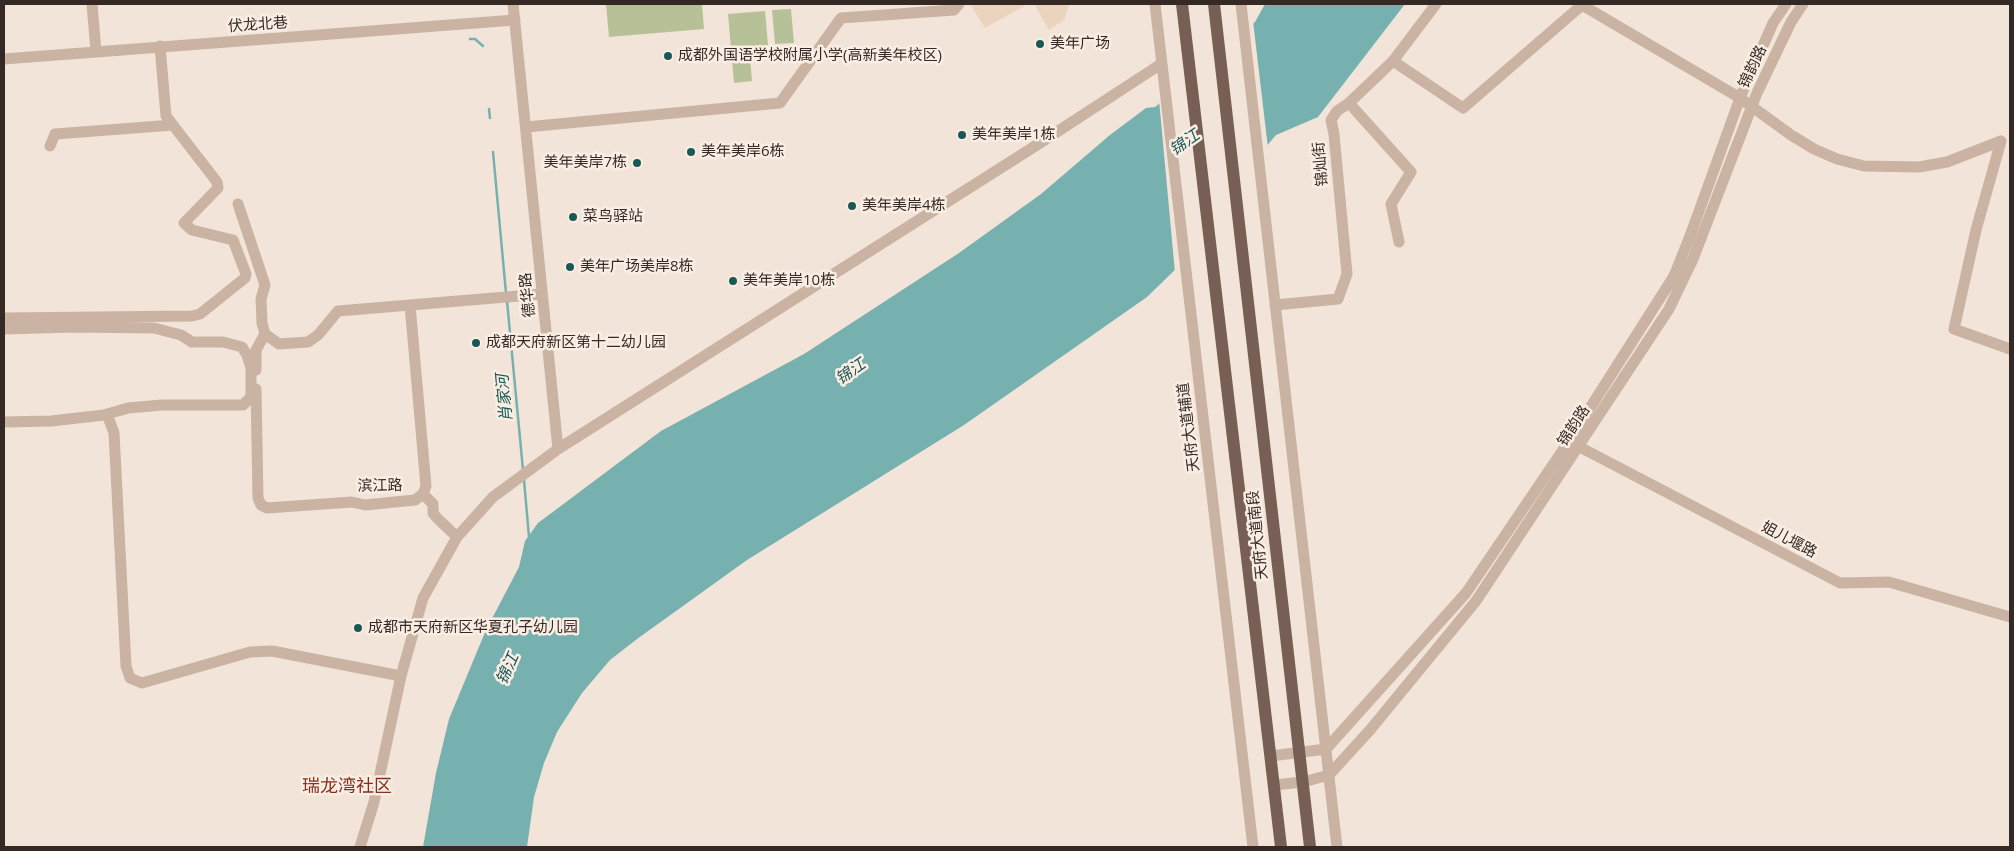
<!DOCTYPE html>
<html>
<head>
<meta charset="utf-8">
<style>
	body { margin:0 }
	#map { position:relative; width:2014px; height:851px; overflow:hidden; background:#f2e4d8; font-family:"Open Sans",sans-serif }
	canvas { display:block }
	.frame { position:absolute; inset:0; border:5px solid #352926; pointer-events:none }
</style>
</head>
<body>
<div id="map">
<canvas width="2014" height="851"></canvas>
<div class="frame"></div>
</div>
<script>
const c = document.querySelector('canvas').getContext('2d');
c.lineJoin = 'round';
function fillPath(path, color) { c.fillStyle = color; c.fill(path, 'evenodd'); }
const toPath = rows => new Path2D(rows.map(r => 'M' + r).join(''));
function stroke(path, color, width, dash) { c.strokeStyle = color; c.lineWidth = width; c.lineCap = dash ? 'butt' : 'round'; c.setLineDash(dash || []); c.stroke(path); }
function write(font, color, halo, rows, align = 'center') {
  c.font = font + ' "Open Sans","Noto Sans SC",sans-serif'; c.lineWidth = 5; c.setLineDash([]); c.textBaseline = 'middle'; c.strokeStyle = halo; c.fillStyle = color; for (const [text, x, y, turn = 0] of rows) {
    c.save(); c.translate(x, y); c.rotate((+turn || 0) * Math.PI / 180); c.textAlign = isNaN(turn) ? turn : align; if (halo) c.strokeText(text, 0, 0); c.fillText(text, 0, 0); c.restore();
  }
}
fillPath(toPath([
	[606,4,702,4,704,29,609,37],
	[791,9,794,43,775,44,772,10],
	[765,11,768,45,749,47,752,81,734,83,728,14]
]), '#b6c197');
fillPath(toPath([
	[970,4,1028,4,985,28],
	[1034,4,1068,4,1069,6,1064,20,1049,30]
]), '#ebd4be');
fillPath(toPath([
	[1265,4,1405,4,1318,117,1276,135,1221,200,1182,263,1147,297,964,425,747,560,637,639,610,660,582,693,557,732,544,763,534,797,527,847,423,847,436,773,449,719,486,630,519,567,525,541,538,523,661,431,804,354,959,253,1041,194,1110,135,1146,108,1155,107,1205,68,1255,22]
]), '#76b0af');
fillPath(toPath([
	[1253,21,1268,148,1223,201,1199,242,1175,273,1159,100,1204,66]
]), '#f2e4d8');
stroke(toPath([
	[470,39,475,39,483,46],
	[489,109,490,118],
	[493,152,506,293],
	[507,301,523,470],
	[524,480,529,537]
]), '#76b0af', 2.5);
stroke(toPath([
	[92,4,96,51],
	[513,4,558,449],
	[1155,4,1253,847],
	[1241,4,1337,847],
	[4,59,515,20],
	[1393,61,1463,108,1582,5,1740,98,1791,135,1814,149,1837,159,1864,166,1919,167,1947,162,2001,141],
	[1349,103,1411,172,1391,204,1399,242],
	[526,127,780,103,841,18,954,10,959,4],
	[2001,141,1976,230,1954,329,2010,349],
	[50,146,55,134,173,125],
	[238,204,265,285,261,299,262,323,265,334,256,350,256,370],
	[410,305,426,486,423,494],
	[1275,305,1338,299,1347,274,1334,134,1331,120,1337,111,1349,103,1393,61,1436,4],
	[4,318,192,316,200,314,245,278,246,274,233,240,192,230,184,223,218,188,217,182,166,116,160,46],
	[4,329,74,327,154,328,181,335,192,342,223,342,242,347,247,355,251,368,251,397,243,405,162,405,128,408,104,415,51,421,4,422],
	[265,334,279,344,308,342,318,335,338,311,542,294],
	[256,389,258,498,261,505,267,508,352,502,365,505,415,500,423,494,433,504,433,513,437,518,457,537],
	[107,414,114,433,126,666,130,678,142,683,250,652,272,651,401,676],
	[1572,443,1840,583,1889,582,2010,617],
	[1271,756,1326,749,1466,593,1569,441,1674,276,1690,236,1740,98,1773,23,1786,4],
	[1274,785,1303,782,1329,775,1370,730,1476,601,1669,309,1693,259,1757,93,1791,22,1803,4],
	[360,847,374,802,401,676,423,598,457,537,493,497,558,449,1040,143,1161,64]
]), '#cab3a3', 11);
stroke(toPath([
	[1182,4,1281,847],
	[1214,4,1310,847]
]), '#785f56', 12);
for (const [x, y, r, color] of [
	[1040,44,5,"#1a5858"],
	[668,56,5,"#1a5858"],
	[962,135,5,"#1a5858"],
	[691,152,5,"#1a5858"],
	[637,163,5,"#1a5858"],
	[852,206,5,"#1a5858"],
	[573,217,5,"#1a5858"],
	[570,267,5,"#1a5858"],
	[733,281,5,"#1a5858"],
	[476,343,5,"#1a5858"],
	[358,628,5,"#1a5858"]
]) { const dot = new Path2D(); dot.arc(x, y, r, 0, 2 * Math.PI); c.fillStyle = color; c.fill(dot); stroke(dot, '#faeee4', 2); }
write('15px', '#352926', '#faeee4', [
	["伏龙北巷",258,25,-4],
	["锦韵路",1753,67,-65],
	["锦灿街",1321,164,-95],
	["德华路",528,295,-96],
	["锦韵路",1574,426,-57],
	["天府大道辅道",1189,427,-97],
	["滨江路",380,486,-1],
	["天府大道南段",1258,535,-96],
	["姐儿堰路",1789,540,28]
]);
write('15px', '#352926', '#faeee4', [
	["美年广场",1050,44],
	["成都外国语学校附属小学(高新美年校区)",678,56],
	["美年美岸1栋",972,135],
	["美年美岸6栋",701,152],
	["美年美岸7栋",627,163,"right"],
	["美年美岸4栋",862,206],
	["菜鸟驿站",583,217],
	["美年广场美岸8栋",580,267],
	["美年美岸10栋",743,281],
	["成都天府新区第十二幼儿园",486,343],
	["成都市天府新区华夏孔子幼儿园",368,628]
], 'left');
write('italic 16px', '#1a5858', '#faeee4', [
	["锦江",1185,143,-35],
	["锦江",851,372,-35],
	["肖家河",505,398,-95],
	["锦江",508,669,-66]
]);
write('18px', '#872e1c', '#faeee4', [
	["瑞龙湾社区",347,787]
]);
</script>
</body>
</html>
